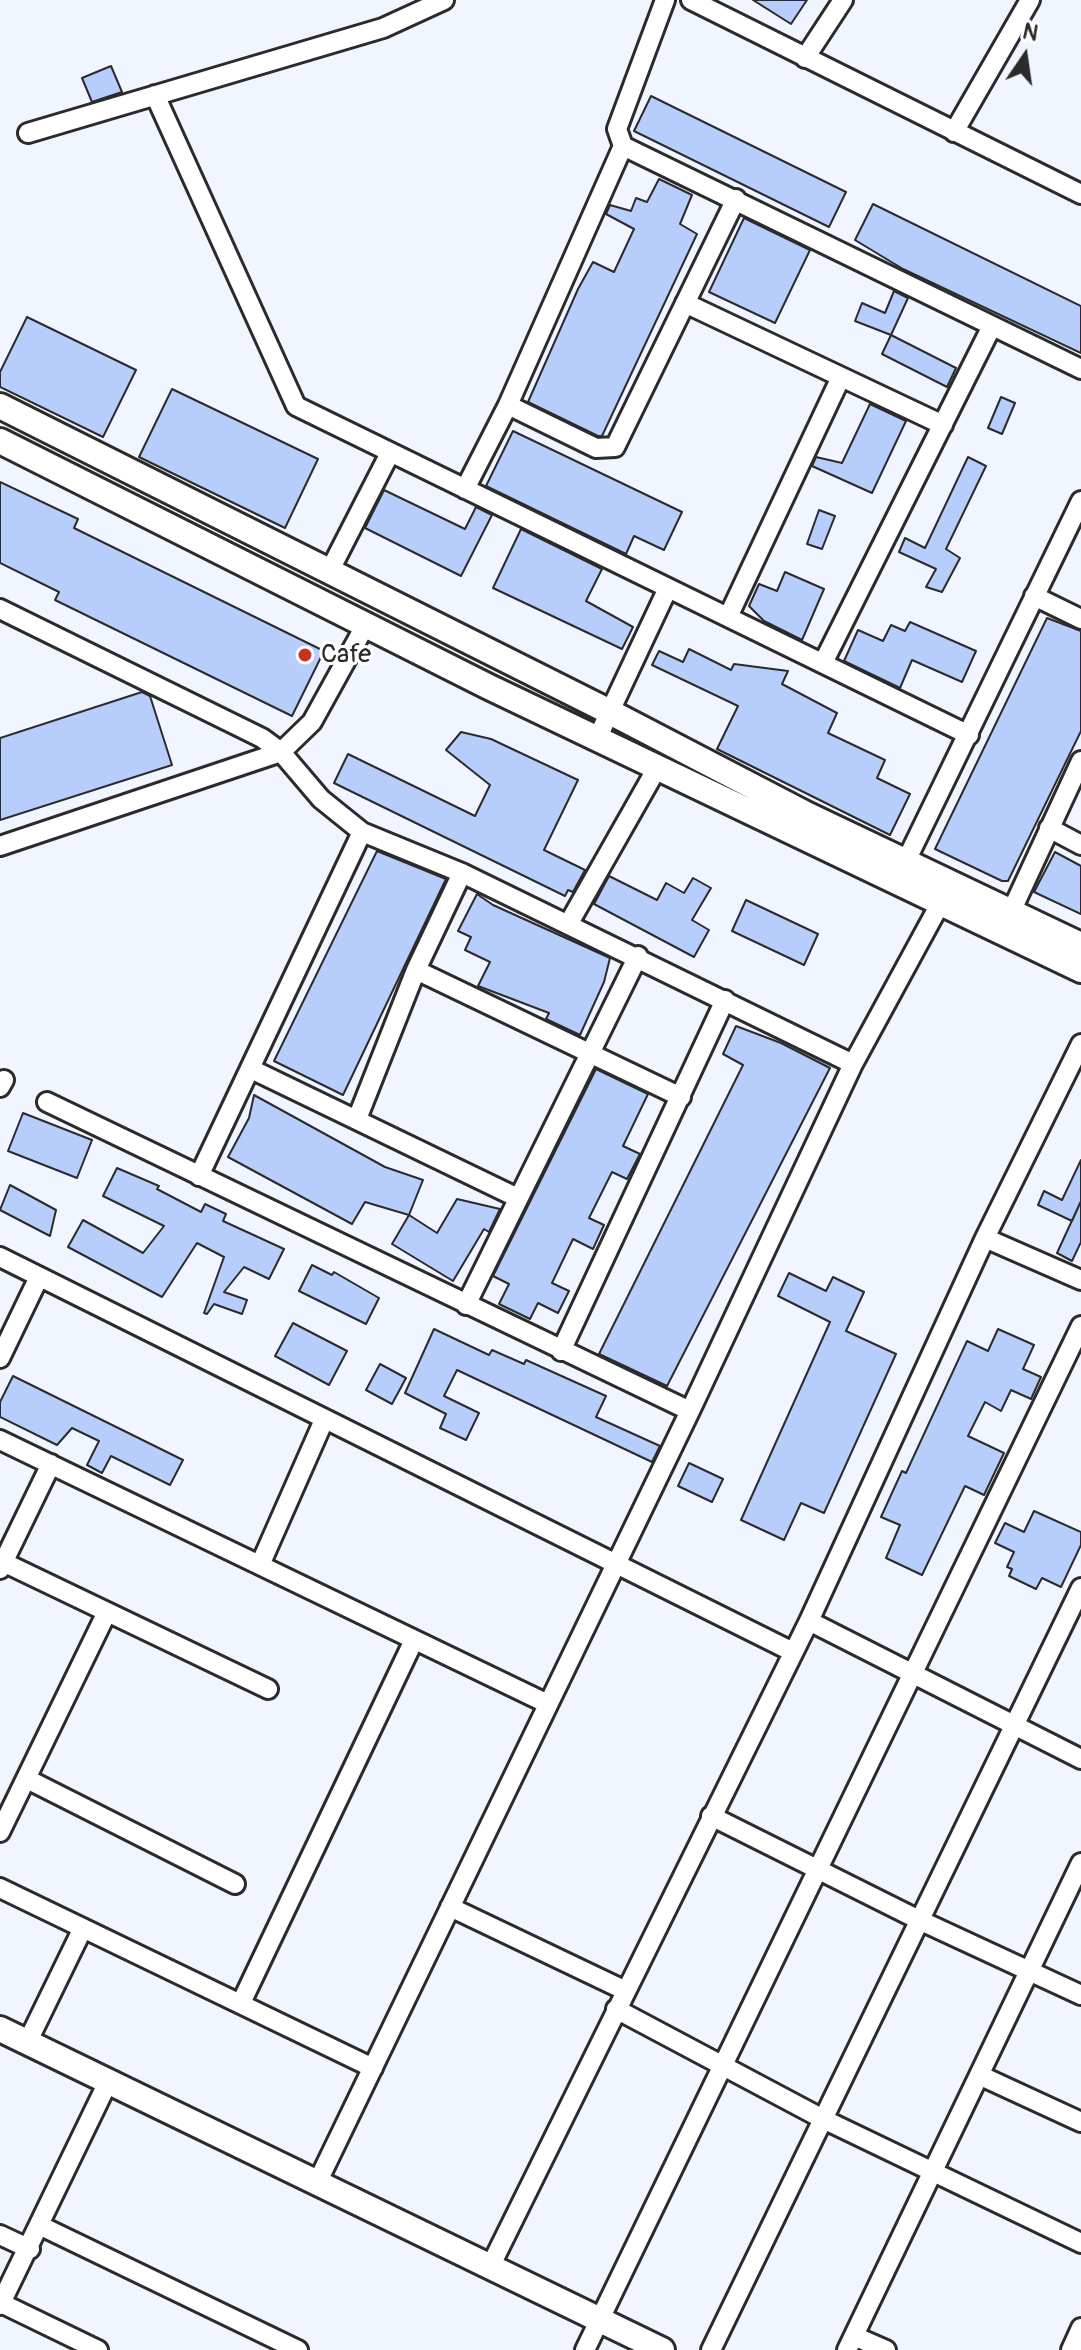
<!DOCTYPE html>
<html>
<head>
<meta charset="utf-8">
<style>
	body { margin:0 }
	#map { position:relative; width:1081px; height:2350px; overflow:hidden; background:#f1f5ff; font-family:Pangolin,sans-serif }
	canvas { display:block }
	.north { position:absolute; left:985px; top:16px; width:80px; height:80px; -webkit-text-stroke:6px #fff; paint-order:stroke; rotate:13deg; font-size:22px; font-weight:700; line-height:32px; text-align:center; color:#2b2b2b }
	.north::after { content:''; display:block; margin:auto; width:28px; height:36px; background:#2b2b2b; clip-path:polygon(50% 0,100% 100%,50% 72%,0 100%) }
</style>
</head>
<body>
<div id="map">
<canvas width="1081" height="2350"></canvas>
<div class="north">N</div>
</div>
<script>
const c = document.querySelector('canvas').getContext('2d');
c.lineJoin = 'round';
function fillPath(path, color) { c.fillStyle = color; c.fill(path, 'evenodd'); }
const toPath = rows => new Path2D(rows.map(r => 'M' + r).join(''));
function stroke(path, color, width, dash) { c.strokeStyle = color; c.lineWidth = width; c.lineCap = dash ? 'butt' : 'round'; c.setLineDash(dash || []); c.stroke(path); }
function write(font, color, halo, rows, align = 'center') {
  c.font = font + ' Pangolin,sans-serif'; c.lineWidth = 6; c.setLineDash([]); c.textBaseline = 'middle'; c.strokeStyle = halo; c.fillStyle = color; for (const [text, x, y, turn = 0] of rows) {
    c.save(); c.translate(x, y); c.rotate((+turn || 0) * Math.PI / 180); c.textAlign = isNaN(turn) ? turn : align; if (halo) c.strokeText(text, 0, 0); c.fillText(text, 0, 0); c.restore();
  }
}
const building = toPath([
	[753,0,807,0,791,24,753,0],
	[111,66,122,92,92,102,82,78,111,66],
	[651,96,846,192,829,227,634,131,651,96],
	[659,179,692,195,680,224,697,234,602,436,598,436,528,402,578,289,593,262,614,272,634,229,606,214,610,205,631,211,636,198,647,202,659,179],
	[873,204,1081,306,1081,353,903,269,855,240,873,204],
	[744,218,810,250,775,323,709,292,744,218],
	[894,291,908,298,891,335,855,321,862,303,885,313,894,291],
	[27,317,136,370,103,437,0,387,0,372,27,317],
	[891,335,956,368,947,387,882,354,891,335],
	[172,389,318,459,285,528,139,457,172,389],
	[1001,397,1015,403,1002,434,988,428,1001,397],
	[870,404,906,421,872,493,812,466,816,457,842,463,870,404],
	[513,431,682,512,664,550,634,536,626,554,486,486,513,431],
	[968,457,986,466,946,549,960,558,942,592,926,587,936,569,899,552,905,538,925,548,968,457],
	[0,482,78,519,74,528,324,651,292,716,55,600,59,592,0,563,0,482],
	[384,490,465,529,476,507,492,515,461,576,365,528,384,490],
	[819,510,835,516,822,549,807,544,819,510],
	[521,529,602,569,586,601,633,627,622,649,493,588,521,529],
	[785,572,824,589,802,640,764,621,749,606,759,584,777,591,785,572],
	[1047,618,1081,631,1081,731,1008,881,1002,881,935,849,1047,618],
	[910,622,976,651,962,682,912,660,900,688,844,661,858,630,883,641,891,625,905,631,910,622],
	[689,649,731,670,734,664,788,671,782,684,837,713,828,733,885,760,877,778,910,794,890,835,717,749,738,706,652,665,659,651,683,662,689,649],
	[142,692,150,696,172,765,0,820,0,738,142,692],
	[461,732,491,739,578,780,544,850,585,870,573,892,568,890,565,896,334,783,348,754,475,816,490,785,446,750,461,732],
	[377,851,446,879,343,1095,274,1061,377,851],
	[1055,852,1081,866,1081,914,1034,892,1055,852],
	[609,876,657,900,666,883,684,893,693,878,711,888,692,920,709,930,694,957,594,904,609,876],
	[477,894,493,905,610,958,604,982,580,1035,546,1019,549,1013,478,986,490,962,465,950,471,937,458,931,477,894],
	[746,900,818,934,804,965,732,931,746,900],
	[736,1026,781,1043,830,1068,667,1386,599,1354,743,1065,723,1054,736,1026],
	[596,1069,648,1094,623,1146,640,1154,627,1179,612,1172,589,1218,604,1225,593,1249,573,1239,552,1283,569,1291,558,1313,538,1303,530,1319,499,1304,509,1284,493,1276,596,1069],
	[254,1095,385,1167,423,1180,409,1215,365,1202,352,1224,228,1157,249,1118,254,1095],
	[23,1113,92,1140,77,1178,8,1151,23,1113],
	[1081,1160,1081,1201,1072,1221,1038,1205,1044,1191,1062,1200,1081,1160],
	[117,1168,159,1186,157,1189,201,1212,205,1204,226,1214,223,1221,284,1249,269,1279,244,1267,224,1292,247,1300,242,1314,214,1304,207,1314,204,1313,224,1257,197,1243,162,1297,68,1247,83,1220,143,1253,164,1226,103,1196,117,1168],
	[10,1185,56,1210,50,1236,0,1210,10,1185],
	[457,1199,500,1209,489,1232,484,1229,453,1281,392,1244,409,1215,437,1233,457,1199],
	[1081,1201,1081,1242,1072,1261,1057,1253,1081,1201],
	[312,1265,332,1275,334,1272,379,1298,366,1324,299,1291,312,1265],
	[789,1273,826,1291,833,1277,864,1292,846,1331,896,1354,824,1513,801,1503,784,1540,741,1520,830,1322,778,1296,789,1273],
	[293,1323,347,1351,329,1385,275,1356,293,1323],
	[434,1329,489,1355,492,1350,524,1364,526,1360,606,1396,596,1417,660,1446,652,1462,457,1370,444,1396,479,1413,466,1440,440,1428,446,1414,405,1393,434,1329],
	[998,1329,1034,1345,1023,1369,1041,1377,1031,1399,1011,1390,1001,1411,985,1402,968,1436,1004,1453,984,1495,965,1486,922,1575,886,1558,900,1525,881,1517,902,1471,906,1473,967,1341,988,1351,998,1329],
	[380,1364,406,1378,392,1404,366,1390,380,1364],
	[13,1376,183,1460,170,1485,111,1456,102,1473,87,1465,99,1441,72,1428,57,1445,0,1417,0,1402,13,1376],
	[689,1463,723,1479,712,1502,678,1486,689,1463],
	[1034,1511,1081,1532,1081,1545,1061,1587,1042,1578,1036,1589,1009,1576,1012,1569,1007,1567,1014,1552,995,1543,1005,1523,1024,1532,1034,1511]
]);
fillPath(building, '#b7cefd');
stroke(building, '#2b2b2b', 2);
const street = toPath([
	[665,0,617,129,623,146,1081,369],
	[691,0,1081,194],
	[805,58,843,0],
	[155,95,296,406,969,735],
	[954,132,1030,0],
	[28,133,383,28,444,0],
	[685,303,943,425],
	[508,405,596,448,615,447,736,199],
	[465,489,508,405,623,146],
	[329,572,390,453],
	[1034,596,1081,619],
	[0,609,262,738,281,752,321,799,362,832,462,873,853,1064],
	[728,617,841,377],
	[823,663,992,326],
	[597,739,668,588],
	[1049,828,1081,845],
	[0,846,281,752,312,722,365,626],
	[905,863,1081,501],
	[1011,912,1081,761],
	[569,923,657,768],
	[416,970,681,1097],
	[251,1069,518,1198],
	[0,1087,4,1080],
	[47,1102,690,1411],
	[357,1119,416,970,462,873],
	[199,1176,362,832],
	[985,1238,1081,1280],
	[0,1257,793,1652],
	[466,1305,638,956],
	[561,1351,725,1000],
	[0,1358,39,1277],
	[0,1440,548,1704],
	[3,1562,268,1689],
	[260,1565,324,1420],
	[0,1569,51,1464],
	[809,1621,1081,1759],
	[27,1779,235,1884],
	[711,1816,917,1919,1081,1995],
	[0,1832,107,1612],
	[0,1888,373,2068],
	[450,1907,626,1991],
	[241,2003,414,1640],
	[616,2009,823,2119,1081,2243],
	[27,2043,83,1928],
	[979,2075,1081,2122],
	[317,2183,690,1411,853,1064,940,904],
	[41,2226,298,2350],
	[0,2235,30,2249],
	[490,2267,809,1621,985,1238,1081,1044],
	[1,2303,98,2350],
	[0,2305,108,2082],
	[854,2336,886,2350],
	[585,2350,1081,1326],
	[711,2350,1081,1588],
	[847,2350,1081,1863],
	[1071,2350,1081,2328]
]);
const secondary = toPath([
	[0,406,610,712,804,813,1081,945],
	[0,441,489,687,1081,970],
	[0,2029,662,2350]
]);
stroke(street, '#2b2b2b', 24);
stroke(secondary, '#2b2b2b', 30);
stroke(street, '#fff', 18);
stroke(secondary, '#fff', 24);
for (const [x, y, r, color] of [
	[305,655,8,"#c8321e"]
]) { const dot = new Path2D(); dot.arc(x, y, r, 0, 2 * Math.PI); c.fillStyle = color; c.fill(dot); stroke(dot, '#fff', 3); }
write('26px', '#2b2b2b', '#fff', [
	["Cafe",321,655]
], 'left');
</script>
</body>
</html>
